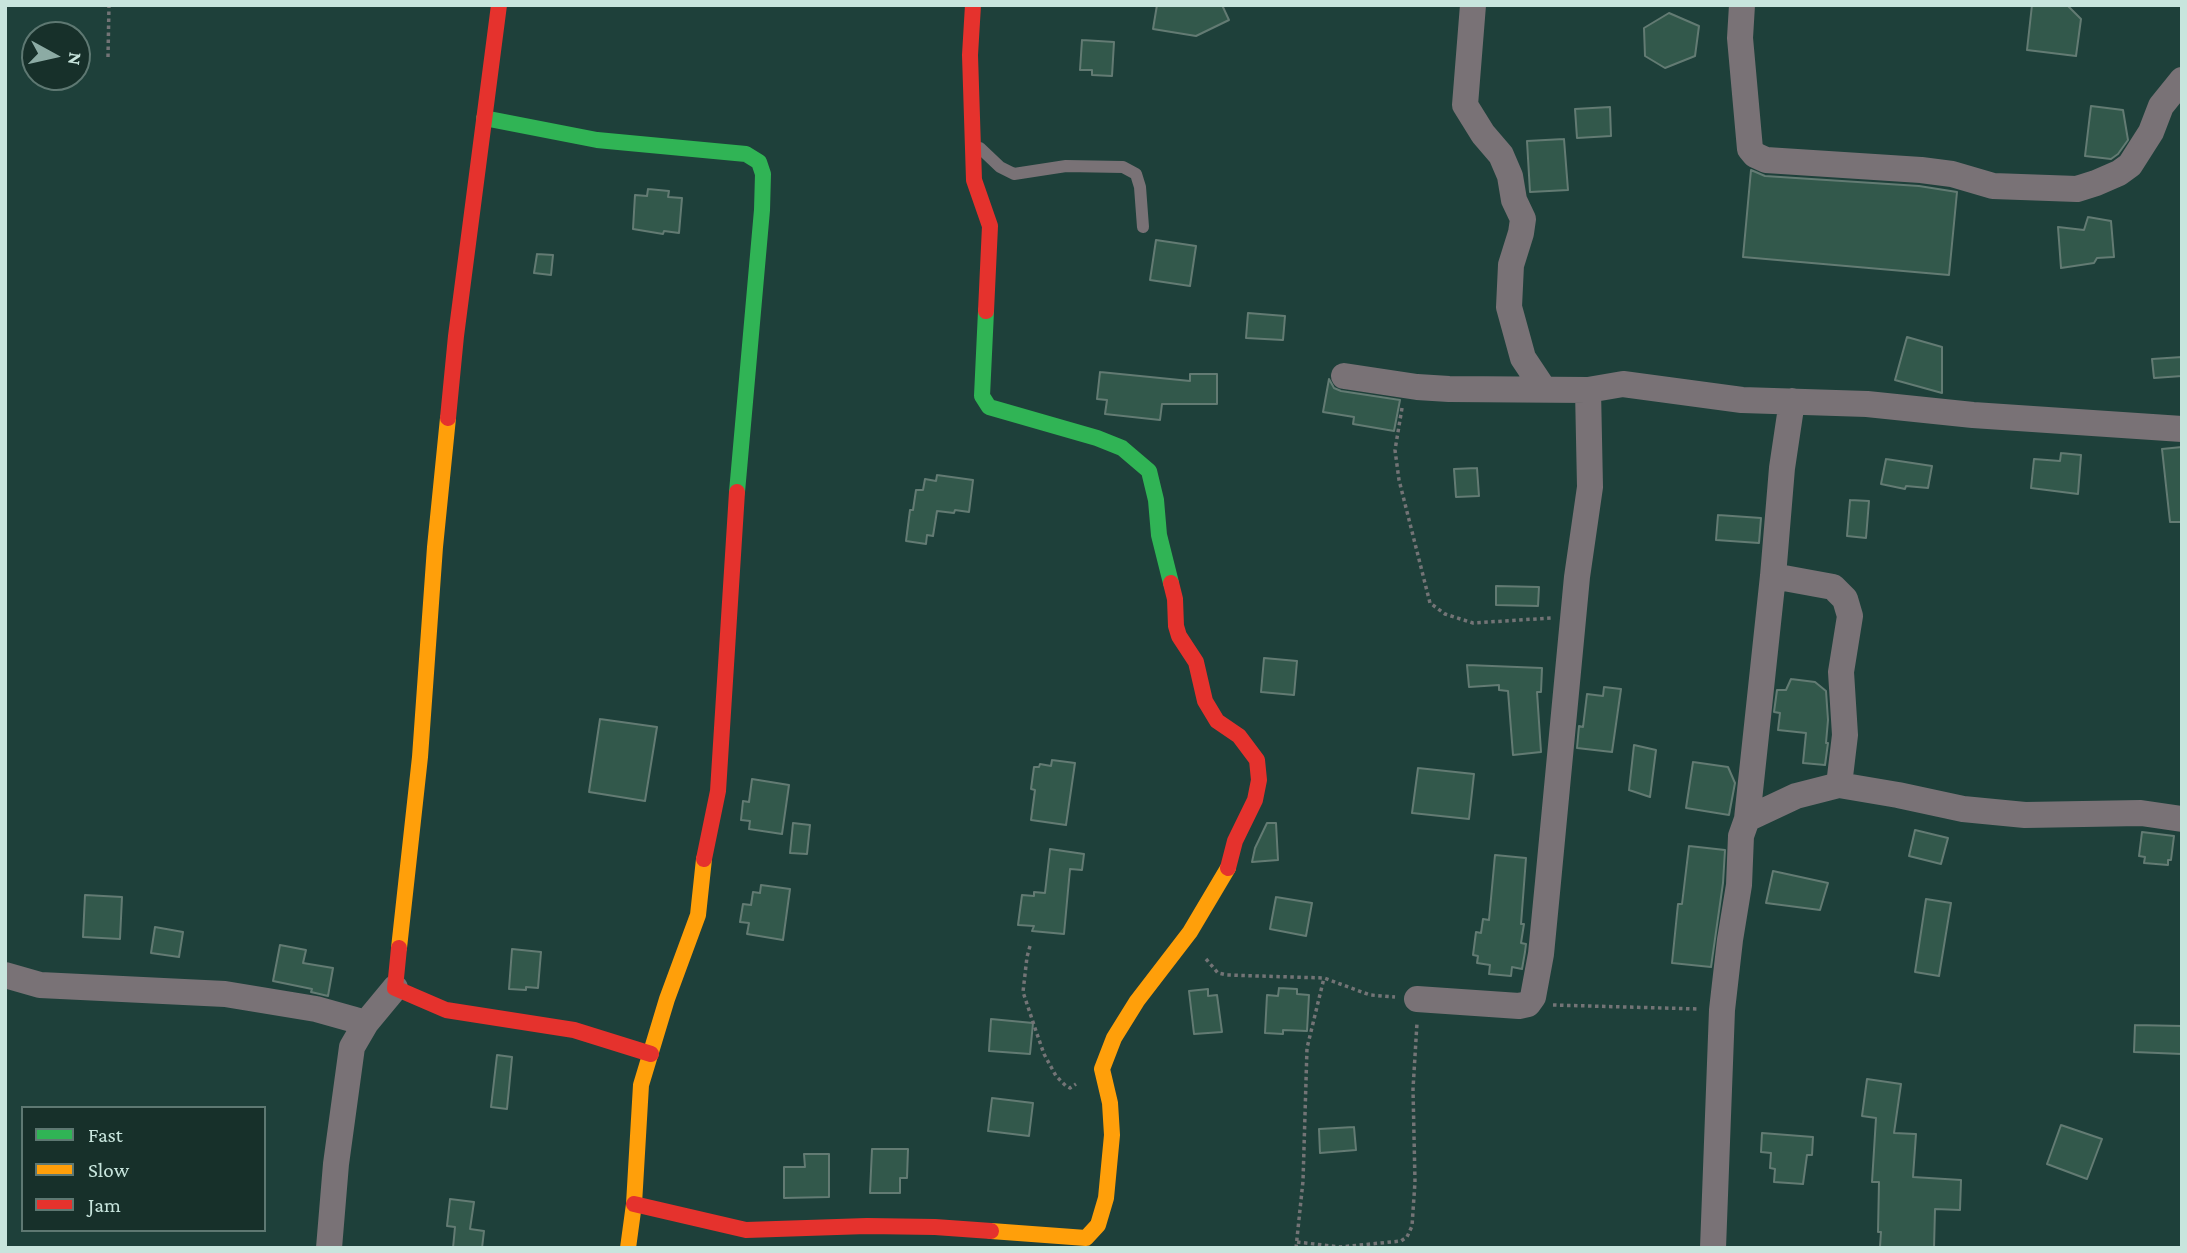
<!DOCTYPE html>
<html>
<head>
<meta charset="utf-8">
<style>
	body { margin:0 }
	#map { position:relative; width:2187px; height:1253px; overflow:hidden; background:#1e403a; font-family:"Crimson Pro",serif }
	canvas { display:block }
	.frame { position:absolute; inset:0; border:7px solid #c8e5dd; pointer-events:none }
	.legend { position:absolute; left:21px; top:1106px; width:245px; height:126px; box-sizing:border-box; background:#17302a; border:2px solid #5e7872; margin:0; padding:9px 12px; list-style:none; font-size:21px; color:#c8e5dd }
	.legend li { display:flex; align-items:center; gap:14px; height:35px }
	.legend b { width:35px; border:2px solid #5e7872 }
	.north { position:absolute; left:21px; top:21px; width:70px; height:70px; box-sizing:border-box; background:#17302a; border:2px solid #5e7872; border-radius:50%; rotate:98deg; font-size:19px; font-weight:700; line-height:28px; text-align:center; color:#c8e5dd }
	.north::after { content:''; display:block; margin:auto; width:24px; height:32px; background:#8caba4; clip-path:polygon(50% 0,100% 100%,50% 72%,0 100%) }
</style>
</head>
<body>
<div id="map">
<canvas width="2187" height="1253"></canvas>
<div class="frame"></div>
<ul class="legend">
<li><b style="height:9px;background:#30b455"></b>Fast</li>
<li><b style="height:9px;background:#ff9f0a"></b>Slow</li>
<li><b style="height:9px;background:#e5322d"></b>Jam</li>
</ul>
<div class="north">N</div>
</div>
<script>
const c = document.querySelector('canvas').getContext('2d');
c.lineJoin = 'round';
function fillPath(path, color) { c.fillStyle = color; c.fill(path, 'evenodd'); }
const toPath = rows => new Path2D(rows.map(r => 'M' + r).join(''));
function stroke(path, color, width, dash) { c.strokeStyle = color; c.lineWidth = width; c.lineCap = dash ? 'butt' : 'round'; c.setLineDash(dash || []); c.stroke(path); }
const building = toPath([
	[1157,5,1222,5,1229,20,1196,36,1153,29,1157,5],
	[2032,5,2067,5,2081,19,2076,56,2027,50,2032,5],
	[1669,13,1699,26,1695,56,1665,68,1645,56,1644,28,1669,13],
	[1082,40,1114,42,1112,76,1092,75,1092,70,1080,70,1082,40],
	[2091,106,2123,110,2128,140,2118,154,2111,159,2085,156,2091,106],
	[1610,107,1611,136,1577,138,1575,109,1610,107],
	[1564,139,1568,190,1530,192,1527,141,1564,139],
	[1751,170,1765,176,1919,186,1957,192,1949,275,1743,257,1751,170],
	[648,189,669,191,668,197,682,198,679,233,664,231,663,234,633,229,635,195,647,196,648,189],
	[2088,217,2111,221,2114,257,2097,258,2094,263,2061,268,2058,227,2084,230,2088,217],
	[1156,240,1196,246,1190,286,1150,280,1156,240],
	[537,254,553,255,551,275,534,273,537,254],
	[1248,313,1285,316,1283,340,1246,338,1248,313],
	[1907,337,1942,347,1942,393,1895,380,1907,337],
	[2182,357,2182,376,2154,378,2152,359,2182,357],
	[1100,372,1190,381,1190,374,1217,374,1217,404,1162,404,1160,420,1105,414,1107,400,1097,399,1100,372],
	[1329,379,1334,388,1341,391,1400,400,1394,431,1353,424,1354,417,1323,412,1329,379],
	[2182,447,2182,522,2170,522,2162,449,2182,447],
	[2061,453,2081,455,2078,494,2031,488,2034,459,2060,461,2061,453],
	[1886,459,1932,466,1928,488,1906,486,1905,489,1881,484,1886,459],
	[1477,468,1479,496,1456,497,1454,469,1477,468],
	[937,475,973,480,969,512,955,510,954,513,937,511,933,536,927,535,926,544,906,541,910,510,913,510,916,490,923,490,925,479,936,481,937,475],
	[1850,500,1869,501,1866,538,1847,536,1850,500],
	[1718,515,1761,518,1759,543,1716,540,1718,515],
	[1496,586,1539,587,1538,606,1496,605,1496,586],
	[1264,658,1297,661,1294,695,1261,692,1264,658],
	[1467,665,1542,668,1541,692,1537,692,1541,752,1513,755,1508,691,1499,690,1499,685,1469,687,1467,665],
	[1791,679,1815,682,1826,691,1828,720,1826,743,1828,743,1825,765,1803,763,1806,733,1778,730,1780,713,1774,712,1777,690,1786,690,1791,679],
	[1604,687,1621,689,1612,752,1577,748,1579,726,1583,727,1587,694,1603,696,1604,687],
	[600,719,657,727,645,801,589,792,600,719],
	[1634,745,1656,750,1650,797,1629,790,1634,745],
	[1052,760,1075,763,1066,825,1031,820,1035,790,1031,789,1034,767,1039,767,1040,764,1051,766,1052,760],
	[1693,762,1728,767,1735,783,1729,815,1686,808,1693,762],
	[1418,768,1474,774,1469,819,1412,813,1418,768],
	[752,779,789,785,782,834,749,829,750,821,741,820,743,801,749,802,752,779],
	[793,823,810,825,807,854,790,853,793,823],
	[1267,823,1276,823,1278,860,1252,862,1255,848,1267,823],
	[1915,830,1948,838,1941,864,1909,856,1915,830],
	[2142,832,2174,836,2171,860,2168,860,2168,865,2144,863,2145,857,2139,856,2142,832],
	[1689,846,1725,850,1723,883,1711,967,1672,963,1678,904,1682,904,1689,846],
	[1050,849,1084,854,1082,870,1070,869,1064,934,1032,931,1034,926,1018,925,1022,895,1034,896,1034,892,1045,893,1050,849],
	[1495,855,1526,858,1521,924,1524,924,1521,943,1526,944,1525,952,1522,969,1512,967,1511,976,1489,974,1490,965,1477,963,1478,956,1473,955,1476,932,1481,933,1483,919,1489,920,1495,855],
	[1773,871,1828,883,1820,910,1766,903,1773,871],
	[761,885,790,889,783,940,747,934,749,923,740,922,743,904,751,905,753,892,760,893,761,885],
	[85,895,122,897,120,939,83,937,85,895],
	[1276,897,1312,903,1306,936,1270,929,1276,897],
	[1926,899,1951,903,1939,976,1915,972,1926,899],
	[155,927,183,932,179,957,151,953,155,927],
	[280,945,306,950,303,963,333,968,328,996,311,992,312,989,273,981,280,945],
	[512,949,541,952,538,988,526,987,526,990,509,989,512,949],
	[1279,988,1297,989,1297,994,1309,995,1307,1031,1283,1030,1283,1034,1265,1033,1267,995,1278,996,1279,988],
	[1208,989,1208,996,1217,995,1222,1032,1194,1034,1189,991,1208,989],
	[991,1019,1033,1023,1030,1054,989,1051,991,1019],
	[2135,1025,2182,1026,2182,1054,2134,1052,2135,1025],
	[497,1055,512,1057,507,1109,491,1107,497,1055],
	[1867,1079,1901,1084,1894,1133,1916,1134,1913,1177,1961,1180,1960,1210,1935,1209,1934,1248,1880,1247,1881,1232,1878,1232,1879,1182,1872,1182,1876,1118,1862,1116,1867,1079],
	[992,1098,1033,1103,1029,1136,988,1131,992,1098],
	[2061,1125,2102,1139,2087,1179,2047,1164,2061,1125],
	[1354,1127,1356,1150,1320,1153,1319,1129,1354,1127],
	[1762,1133,1813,1137,1812,1155,1807,1155,1803,1184,1774,1182,1775,1169,1770,1168,1771,1153,1761,1152,1762,1133],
	[872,1149,908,1149,907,1178,900,1178,900,1193,870,1193,872,1149],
	[804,1154,829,1154,829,1197,784,1198,784,1167,805,1167,804,1154],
	[450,1199,474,1202,470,1229,484,1231,482,1248,453,1248,455,1227,447,1226,450,1199]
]);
fillPath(building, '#32584b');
stroke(building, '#637b73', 2);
stroke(toPath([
	[108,57,109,5],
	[1402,408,1395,450,1399,480,1430,603,1445,614,1473,623,1551,618],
	[1030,946,1027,957,1023,992,1036,1031,1044,1054,1056,1076,1066,1086,1070,1088,1076,1084],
	[1206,959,1218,973,1227,975,1324,978,1370,995,1395,997],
	[1553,1005,1699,1009],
	[1297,1242,1340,1247,1401,1241,1407,1237,1412,1226,1415,1182,1413,1089,1417,1023],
	[1296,1248,1303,1181,1307,1048,1324,978]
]), '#737476', 3.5, [3.5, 3.5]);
stroke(toPath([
	[980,148,1000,167,1014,174,1066,166,1123,167,1136,174,1140,187,1143,227]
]), '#797276', 12);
stroke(toPath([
	[1473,5,1465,105,1483,134,1501,155,1510,176,1514,200,1523,219,1521,233,1511,265,1509,307,1523,358,1543,388],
	[1742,5,1740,38,1750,149,1755,155,1766,160,1921,170,1952,174,1993,186,2077,189,2096,183,2119,173,2130,165,2151,132,2161,106,2182,80],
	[1344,376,1417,387,1449,389,1588,390,1623,384,1742,400,1867,404,1973,415,2182,429],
	[1773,576,1833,587,1845,599,1850,616,1841,672,1845,735,1839,785],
	[1747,819,1796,796,1839,785,1898,795,1963,809,2025,815,2141,813,2182,819],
	[5,975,40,985,225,994,316,1009,366,1023],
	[1417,999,1519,1006,1528,1004,1533,997,1541,954,1548,882,1577,577,1590,487,1588,390],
	[329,1248,336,1164,352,1047,366,1023,395,988],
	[1713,1248,1722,1010,1730,940,1739,885,1741,836,1747,819,1773,576,1782,468,1792,401]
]), '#797276', 26);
stroke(toPath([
	[484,118,597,140,746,154,759,162,763,174,762,210,737,492],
	[986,311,982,396,989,407,1097,438,1122,448,1149,471,1156,500,1159,535,1171,583]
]), '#30b455', 16);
stroke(toPath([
	[399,948,420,757,435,547,448,418],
	[991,1231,1086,1238,1098,1225,1106,1198,1112,1135,1110,1103,1102,1069,1114,1038,1137,1001,1190,932,1228,868],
	[628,1248,634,1204,641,1085,667,999,698,915,704,859]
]), '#ff9f0a', 16);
stroke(toPath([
	[973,5,970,55,974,180,990,226,986,311],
	[448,418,456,336,499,5],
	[1171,583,1175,599,1176,626,1179,636,1196,662,1205,701,1217,721,1239,736,1257,760,1259,780,1255,800,1235,841,1228,868],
	[704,859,718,791,737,492],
	[399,948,395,988,446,1010,574,1030,651,1054],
	[634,1204,746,1230,867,1226,935,1227,991,1231]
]), '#e5322d', 16);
</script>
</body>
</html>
